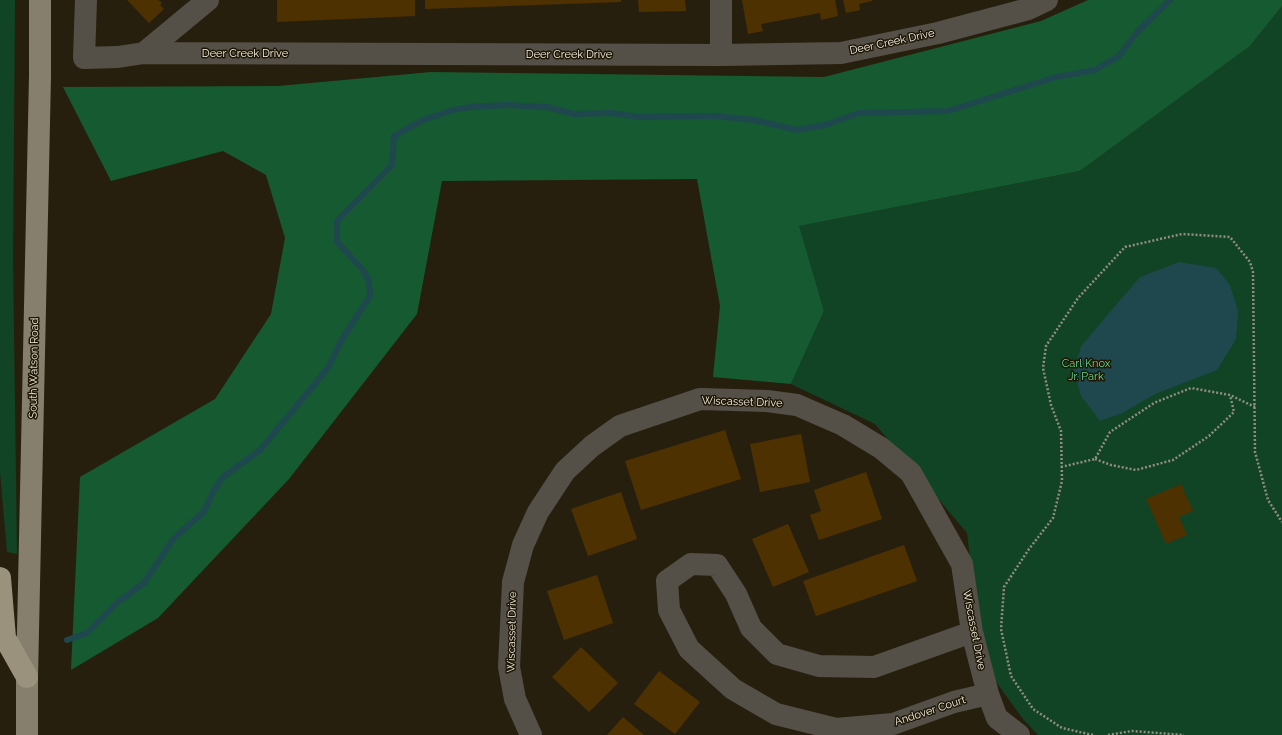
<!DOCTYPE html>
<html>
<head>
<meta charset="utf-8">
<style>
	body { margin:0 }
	canvas { display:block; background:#271f0e }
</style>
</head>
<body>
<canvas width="1282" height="735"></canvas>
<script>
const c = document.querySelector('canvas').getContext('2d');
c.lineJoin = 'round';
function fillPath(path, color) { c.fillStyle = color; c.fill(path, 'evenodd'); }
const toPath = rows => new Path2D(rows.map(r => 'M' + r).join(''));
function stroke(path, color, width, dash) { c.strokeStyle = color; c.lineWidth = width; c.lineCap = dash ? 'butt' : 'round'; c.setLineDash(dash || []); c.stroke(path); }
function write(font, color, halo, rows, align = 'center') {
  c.font = font + ' Raleway,sans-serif'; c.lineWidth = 3; c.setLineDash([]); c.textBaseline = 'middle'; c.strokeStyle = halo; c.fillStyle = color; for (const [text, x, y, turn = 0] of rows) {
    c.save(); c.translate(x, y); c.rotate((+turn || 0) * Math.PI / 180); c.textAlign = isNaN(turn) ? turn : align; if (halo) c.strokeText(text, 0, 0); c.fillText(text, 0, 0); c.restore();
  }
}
fillPath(toPath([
	[0,0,15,0,13,260,17,554,7,552,0,472],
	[1282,6,1282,735,1038,735,1023,719,983,664,967,533,875,424,791,384,824,311,798,226,1080,171,1250,46]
]), '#104424');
fillPath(toPath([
	[1088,0,1282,0,1282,6,1250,46,1080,171,799,226,824,311,791,384,713,377,720,306,697,179,442,181,417,314,289,479,158,618,71,670,80,477,215,399,271,314,285,238,266,175,223,151,111,181,63,87,278,86,431,72,824,77,1041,21]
]), '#155a31');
fillPath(toPath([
	[1179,262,1216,268,1230,285,1238,311,1236,339,1217,370,1155,394,1122,413,1100,421,1081,396,1074,371,1081,346,1140,277]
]), '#1e484d');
stroke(toPath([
	[67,640,87,633,118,602,144,583,174,538,204,512,213,492,223,477,260,450,328,368,341,341,370,296,369,281,363,270,337,242,337,221,392,165,394,136,423,120,453,110,471,107,506,105,547,107,574,114,613,113,638,117,716,116,754,120,797,130,825,125,859,113,948,111,1056,77,1095,70,1119,56,1138,31,1170,0]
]), '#1e484d', 6);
fillPath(toPath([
	[127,0,158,0,162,3,160,5,164,9,149,23],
	[277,0,415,0,415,16,277,22],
	[425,0,621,0,621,2,425,9],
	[638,0,685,0,686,11,639,12],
	[742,0,835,0,838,16,821,20,820,13,761,24,763,31,748,34],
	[843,0,872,0,872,1,859,4,860,10,846,13],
	[725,430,741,479,641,510,625,461],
	[801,434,810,482,760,492,750,444],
	[866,472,882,519,819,540,810,515,821,511,814,490],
	[1181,484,1193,511,1179,517,1187,535,1166,544,1146,499],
	[621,492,637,539,588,556,571,509],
	[788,524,809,572,773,587,752,539],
	[904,545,917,581,816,616,803,581],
	[597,575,613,623,564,640,547,591],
	[581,647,618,683,589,712,552,677],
	[659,671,700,702,675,734,634,704],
	[623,717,644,735,607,735]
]), '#4d3100');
stroke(toPath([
	[1095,459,1111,465,1136,470,1173,460,1209,436,1234,412,1230,395],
	[1061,467,1095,459,1110,432,1154,403,1191,388,1230,395,1255,407],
	[1093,735,1062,728,1033,709,1011,676,1001,629,1004,587,1029,549,1053,518,1062,481,1061,431,1051,405,1043,368,1046,346,1078,298,1125,247,1182,234,1230,237,1250,262,1253,272,1255,452,1268,500,1282,522],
	[1108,735,1132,731,1184,735]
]), '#948d7f', 2.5, [2, 2]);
stroke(toPath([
	[86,0,84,58,118,57,144,53,721,55,841,53,938,33,1028,9,1047,0],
	[721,0,721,55],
	[144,53,208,0],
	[972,632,874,667,819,666,777,654,751,628,736,594,717,565,691,564,667,581,669,610,689,649,733,689,776,714,836,729,893,724,954,702,988,694],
	[531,735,515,699,509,667,513,582,523,545,538,512,565,471,592,446,620,426,700,399,767,401,797,405,843,425,881,448,911,473,962,564,972,632,988,694,997,718,1019,735]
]), '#545048', 22);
stroke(toPath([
	[27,735,27,677,40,76,40,0]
]), '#877f6e', 22);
stroke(toPath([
	[0,578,5,638,27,677]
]), '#9b927d', 22);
write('11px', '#f6f0e5', '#1e1605', [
	["Deer Creek Drive",892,42,-12],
	["Deer Creek Drive",245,54],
	["Deer Creek Drive",569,55],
	["South Watson Road",34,368,-89],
	["Wiscasset Drive",742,402,2],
	["Wiscasset Drive",974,630,79],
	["Wiscasset Drive",512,632,-89],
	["Andover Court",930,711,-18]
]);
write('11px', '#69da90', '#1e1605', [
	["Carl Knox",1086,364],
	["Jr. Park",1086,377]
]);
</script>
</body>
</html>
